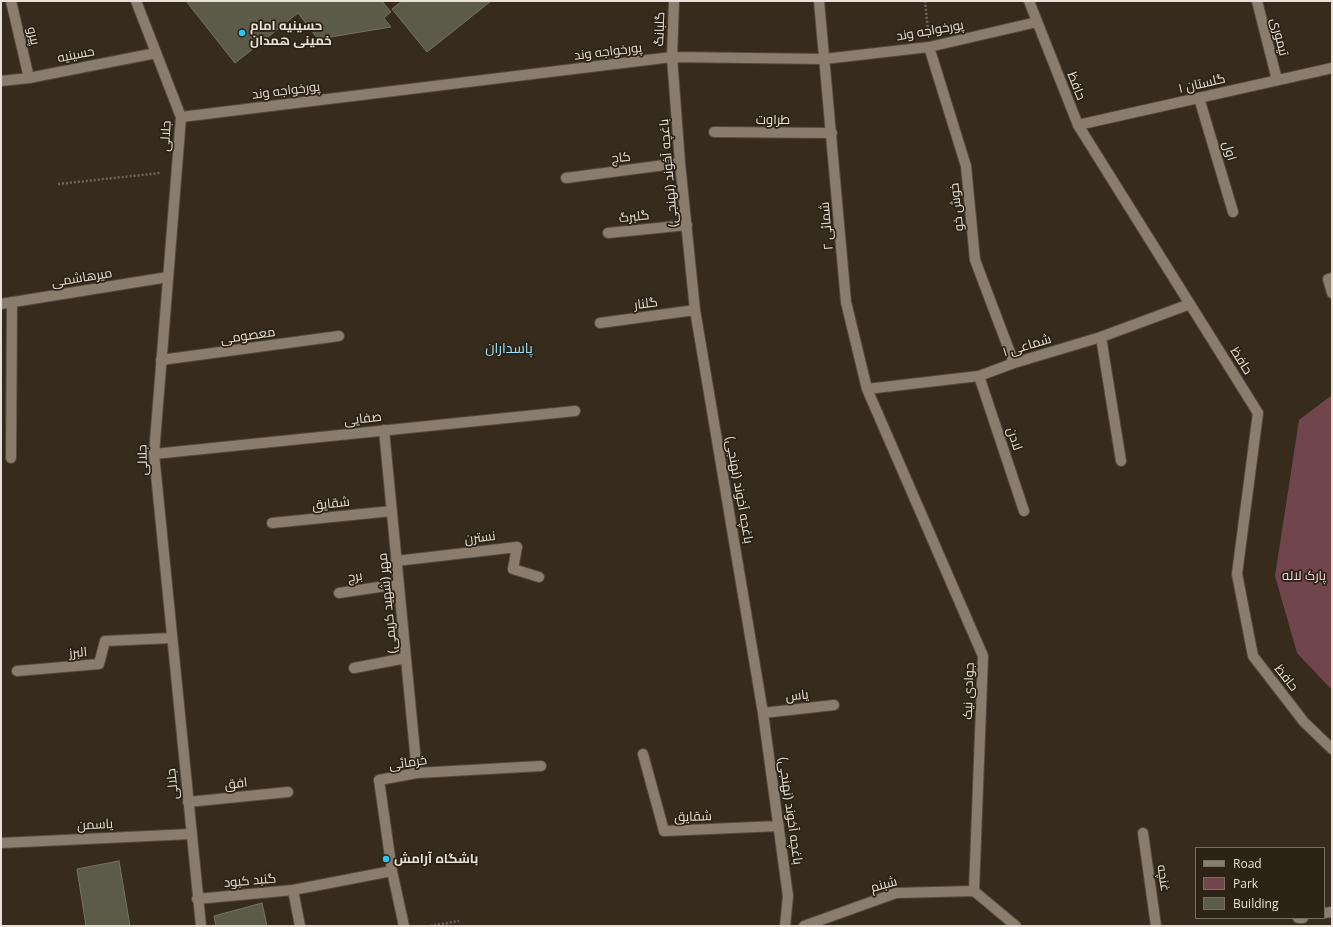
<!DOCTYPE html>
<html>
<head>
<meta charset="utf-8">
<style>
	body { margin:0 }
	#map { position:relative; width:1333px; height:927px; overflow:hidden; background:#372b1e; font-family:"Open Sans",sans-serif }
	canvas { display:block }
	.frame { position:absolute; inset:0; border:2px solid #e9e1d9; pointer-events:none }
	.legend { position:absolute; left:1195px; top:847px; width:130px; height:72px; box-sizing:border-box; background:#2c2215; border:1px solid #786e63; margin:0; padding:5px 7px; list-style:none; font-size:12px; color:#e9e1d9 }
	.legend li { display:flex; align-items:center; gap:8px; height:20px }
	.legend b { width:20px; border:1px solid #786e63 }
</style>
</head>
<body>
<div id="map">
<canvas width="1333" height="927"></canvas>
<div class="frame"></div>
<ul class="legend">
<li><b style="height:5px;background:#8a7d6d"></b>Road</li>
<li><b style="height:11px;background:#70454c"></b>Park</li>
<li><b style="height:11px;background:#5c5a48"></b>Building</li>
</ul>
</div>
<script>
const c = document.querySelector('canvas').getContext('2d');
c.lineJoin = 'round';
function fillPath(path, color) { c.fillStyle = color; c.fill(path, 'evenodd'); }
const toPath = rows => new Path2D(rows.map(r => 'M' + r).join(''));
function stroke(path, color, width, dash) { c.strokeStyle = color; c.lineWidth = width; c.lineCap = dash ? 'butt' : 'round'; c.setLineDash(dash || []); c.stroke(path); }
function write(font, color, halo, rows, align = 'center') {
  c.font = font + ' "Open Sans",Cairo,sans-serif'; c.lineWidth = 3.5; c.setLineDash([]); c.textBaseline = 'middle'; c.strokeStyle = halo; c.fillStyle = color; for (const [text, x, y, turn = 0] of rows) {
    c.save(); c.translate(x, y); c.rotate((+turn || 0) * Math.PI / 180); c.textAlign = isNaN(turn) ? turn : align; if (halo) c.strokeText(text, 0, 0); c.fillText(text, 0, 0); c.restore();
  }
}
fillPath(toPath([
	[1332,395,1332,690,1297,653,1275,576,1299,420]
]), '#70454c');
const building = toPath([
	[186,1,382,1,391,12,384,18,391,27,318,39,298,13,235,63,186,1],
	[402,1,491,1,427,52,392,9,402,1],
	[119,861,130,926,86,926,77,869,119,861],
	[262,903,267,926,216,926,214,916,262,903]
]);
fillPath(building, '#5c5a48');
stroke(building, '#757360', 1);
const minor = toPath([
	[11,1,29,78],
	[674,1,672,57,680,163,695,310,763,713,788,896,785,926],
	[819,1,846,302,867,389,983,656,974,891],
	[1257,1,1277,80],
	[929,47,966,166,975,260,1014,363],
	[1,81,29,78,156,53],
	[1199,98,1233,212],
	[181,117,672,57,824,59,929,47,1037,22],
	[1078,125,1332,68],
	[714,132,832,133],
	[566,178,680,163],
	[608,233,687,225],
	[1332,278,1328,279,1332,293],
	[1,304,168,277],
	[600,323,695,310],
	[1101,337,1121,461],
	[161,360,339,336],
	[979,376,1024,511],
	[867,389,979,376,1014,363,1101,337,1190,304],
	[384,430,417,773],
	[154,454,575,411],
	[11,458,12,302],
	[272,523,392,511],
	[396,561,517,547,513,569,539,577],
	[339,593,399,584],
	[354,668,406,658],
	[17,671,99,664,105,641,172,638],
	[763,713,834,705],
	[643,754,664,831,779,826],
	[188,802,288,792],
	[1143,833,1156,926],
	[1,843,191,834],
	[293,890,300,926],
	[974,891,1016,926],
	[197,899,293,890,392,871],
	[1324,913,1332,912],
	[1298,918,1303,918],
	[404,926,392,871,379,780,417,773,541,766],
	[804,926,896,893,974,891]
]);
const tertiary = toPath([
	[136,1,181,117,154,454,201,926],
	[1029,1,1078,125,1258,413,1237,574,1253,656,1304,722,1332,749]
]);
stroke(minor, '#53493e', 12);
stroke(tertiary, '#53493e', 12);
stroke(toPath([
	[925,1,928,30],
	[58,184,160,173],
	[430,926,459,921]
]), '#6f6459', 2.5, [2, 2]);
stroke(minor, '#8a7d6d', 10);
stroke(tertiary, '#8a7d6d', 10);
for (const [x, y, r, color] of [
	[242,33,4,"#23c9fe"],
	[386,859,4,"#23c9fe"]
]) { const dot = new Path2D(); dot.arc(x, y, r, 0, 2 * Math.PI); c.fillStyle = color; c.fill(dot); stroke(dot, '#2c2215', 1.5); }
write('bold 13px', '#e9e1d9', '#2c2215', [
	["حسینیه امام",250,26],
	["خمینی همدان",250,41],
	["باشگاه آرامش",394,859]
], 'left');
write('13px', '#e9e1d9', '#2c2215', [
	["گلبانگ",660,29,-88],
	["پورخواجه وند",930,31,-10],
	["پیرو",33,36,77],
	["تیموری",1279,37,76],
	["پورخواجه وند",608,52,-7],
	["حسینیه",76,55,-11],
	["گلستان ۱",1202,84,-13],
	["حافظ",1076,86,69],
	["پورخواجه وند",286,91,-7],
	["طراوت",773,120],
	["جلالی",166,136,-87],
	["اول",1229,151,74],
	["کاج",621,158,-7],
	["باغچه آخوند (نهنجی)",669,173,-95],
	["خوش خو",957,207,-96],
	["گلبرگ",634,217,-6],
	["شمائی ۲",827,226,-95],
	["میرهاشمی",82,278,-9],
	["گلنار",646,304,-7],
	["معصومی",248,336,-8],
	["شماعی ۱",1027,346,-17],
	["حافظ",1241,361,58],
	["صفایی",363,419,-6],
	["لادن",1014,439,72],
	["جلالی",143,460,-92],
	["باغچه آخوند (نهنجی)",739,490,80],
	["شقایق",331,504,-6],
	["نسترن",480,538,-7],
	["برج",355,577,-8],
	["مهر (شهید کریمی)",388,603,-96],
	["البرز",78,653,-5],
	["حافظ",1286,678,52],
	["جوادی نیک",969,691,-88],
	["یاس",797,696,-7],
	["خرمائی",408,763,-8],
	["جلالی",173,784,-96],
	["افق",236,784,-6],
	["باغچه آخوند (نهنجی)",790,811,82],
	["شقایق",693,817,-2],
	["یاسمن",95,825,-3],
	["غنچه",1163,878,82],
	["گنبد کبود",250,881,-5],
	["شبنم",884,885,-15]
]);
write('13px', '#fed7dc', '#2c2215', [
	["پارک لاله",1304,576]
]);
write('14px', '#9ce1ff', '#2c2215', [
	["پاسداران",509,349]
]);
</script>
</body>
</html>
